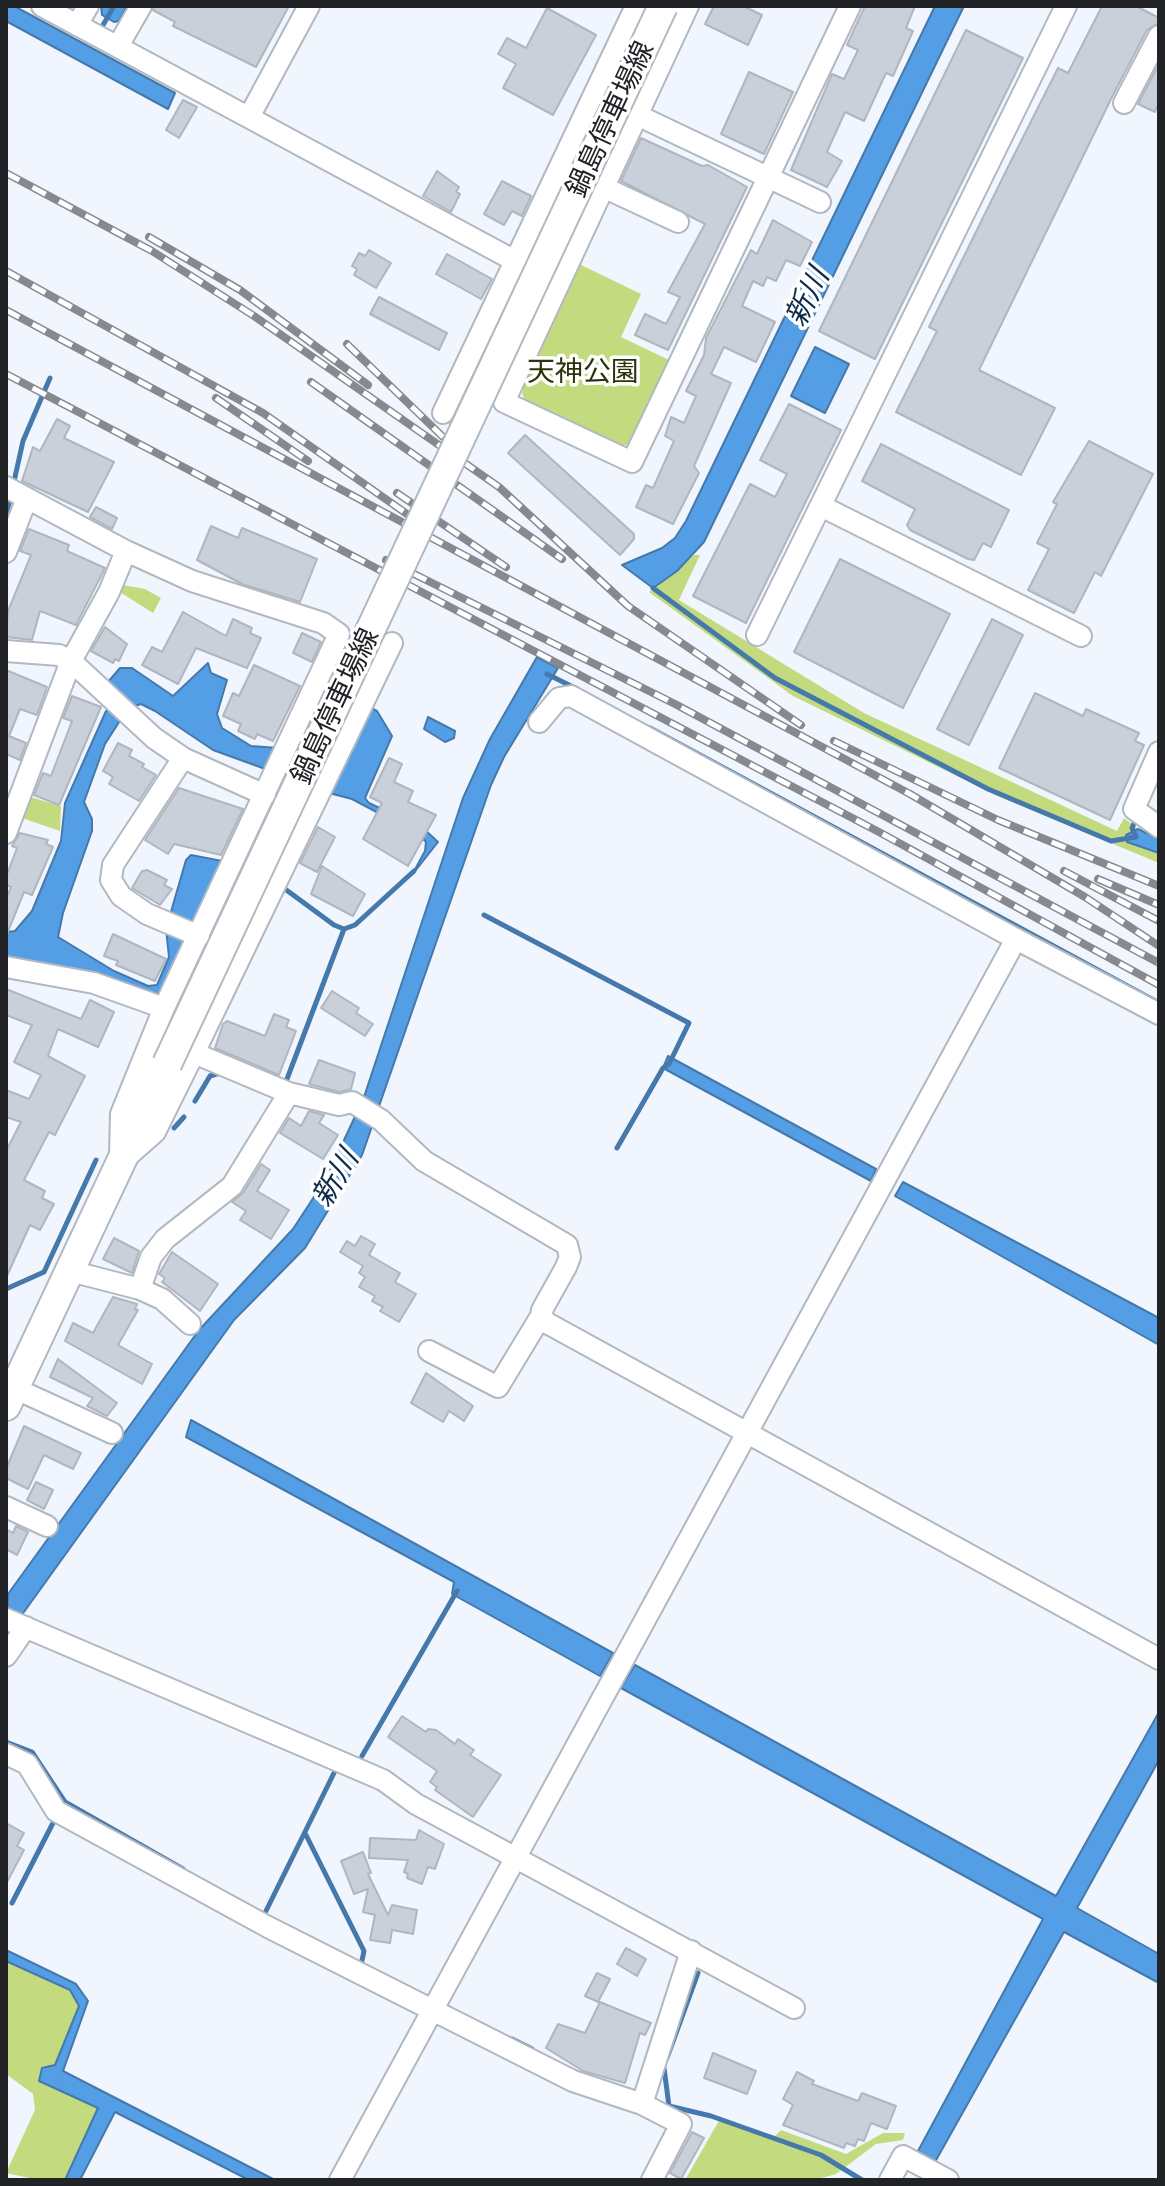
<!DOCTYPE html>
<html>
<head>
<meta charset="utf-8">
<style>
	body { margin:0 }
	#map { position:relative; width:1165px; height:2186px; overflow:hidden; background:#f1f6fe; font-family:Barlow,sans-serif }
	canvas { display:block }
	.frame { position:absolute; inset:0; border:8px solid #212327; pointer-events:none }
</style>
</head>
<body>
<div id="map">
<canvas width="1165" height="2186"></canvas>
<div class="frame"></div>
</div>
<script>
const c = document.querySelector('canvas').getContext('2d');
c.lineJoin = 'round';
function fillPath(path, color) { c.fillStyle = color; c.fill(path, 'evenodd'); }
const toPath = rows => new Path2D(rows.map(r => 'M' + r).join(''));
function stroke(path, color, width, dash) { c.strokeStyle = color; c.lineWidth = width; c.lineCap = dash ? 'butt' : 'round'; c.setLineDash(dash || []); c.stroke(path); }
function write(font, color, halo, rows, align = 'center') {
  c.font = font + ' Barlow,"Noto Sans JP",sans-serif'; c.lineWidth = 7; c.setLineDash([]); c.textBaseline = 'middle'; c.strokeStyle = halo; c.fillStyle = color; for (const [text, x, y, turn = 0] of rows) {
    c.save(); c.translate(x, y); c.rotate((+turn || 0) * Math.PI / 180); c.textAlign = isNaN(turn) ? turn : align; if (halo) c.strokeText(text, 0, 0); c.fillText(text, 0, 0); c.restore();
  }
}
fillPath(toPath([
	[575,262,641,294,621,337,671,361,631,444,620,446,525,401,522,393,533,351],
	[694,555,700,555,679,600,864,713,1117,831,1124,818,1138,829,1126,835,1148,850,1159,853,1159,863,1002,798,793,696,649,592],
	[117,584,145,589,161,598,153,613,115,589],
	[27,796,61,806,60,831,19,817],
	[6,1961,70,1991,79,2006,48,2082,98,2108,65,2180,39,2180,6,2173,35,2110,33,2094,6,2074],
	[720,2119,775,2136,781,2130,846,2154,883,2133,905,2133,903,2140,876,2144,836,2174,814,2180,685,2180]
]), '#c4da7f');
const water = toPath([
	[6,6,14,6,175,93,168,109,6,21,6,6],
	[101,6,127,6,119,21,114,22,102,15,101,6],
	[935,6,964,6,704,542,677,571,653,588,622,565,662,548,675,538,686,521,935,6],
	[815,347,849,364,825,413,791,396,815,347],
	[537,657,558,668,504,757,491,785,362,1155,305,1248,234,1320,6,1637,8,1594,199,1330,293,1229,327,1177,364,1097,463,798,490,739,537,657],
	[208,663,211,673,227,680,217,714,222,728,251,746,278,748,268,770,213,750,155,711,141,704,129,708,111,692,108,682,120,668,132,668,173,696,208,663],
	[371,708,377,711,392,736,365,798,369,803,424,829,438,842,412,875,425,851,426,842,418,834,352,799,329,793,371,708],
	[106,711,115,711,121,719,105,744,84,802,92,819,92,831,63,913,58,937,114,971,148,986,157,985,169,957,166,929,186,860,191,855,222,861,158,996,6,957,6,932,15,931,32,911,61,841,65,803,106,711],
	[428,717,455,731,454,738,445,742,424,729,428,717],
	[1138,829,1159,839,1159,853,1127,842,1126,835,1138,829],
	[668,1056,876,1169,871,1181,663,1068,668,1056],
	[903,1182,1159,1318,1159,1345,895,1196,903,1182],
	[191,1420,613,1653,600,1676,452,1594,454,1582,186,1437,191,1420],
	[635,1665,1056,1896,1159,1712,1159,1760,1077,1908,1159,1954,1159,1983,1064,1932,935,2162,918,2151,1043,1919,621,1688,635,1665],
	[6,1950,76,1984,88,2001,63,2071,275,2180,249,2180,115,2112,80,2180,65,2180,98,2108,39,2081,42,2068,55,2065,79,2006,70,1990,6,1961,6,1950]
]);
fillPath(water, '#549ee5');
stroke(water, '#4579ac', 2);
stroke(toPath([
	[99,32,114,6],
	[13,486,23,441,50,378],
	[6,514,11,496],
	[653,588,775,678,988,789,1111,841,1136,837,1132,828,1136,819],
	[547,674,577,689],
	[650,728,1159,1003],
	[285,889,334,925,344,929,355,925,414,871],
	[484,915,689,1023,669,1064,663,1068,617,1148],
	[287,1079,344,929],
	[195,1101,210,1076,223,1072],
	[174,1128,184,1117],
	[6,1289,44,1272,96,1160],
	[6,1742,32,1752,65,1802,183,1869],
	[362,1756,457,1591],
	[306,1835,364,1951,361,1965],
	[12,1903,54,1821],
	[264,1915,334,1773],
	[512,2039,532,2049],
	[667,2058,698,1973],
	[664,2068,669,2106,711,2116,821,2155,862,2180]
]), '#4579ac', 5);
const building = toPath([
	[154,6,289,6,256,67,173,26,175,22,153,10,154,6],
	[714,6,743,6,762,15,748,45,705,24,714,6],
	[865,6,915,6,906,28,913,31,893,76,886,73,864,121,845,112,827,152,842,161,827,187,791,170,832,74,844,79,858,50,847,45,865,6],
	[1102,6,1136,6,1159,18,1159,23,1147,30,1112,97,979,370,1055,408,1021,475,896,412,937,331,929,327,1009,165,1058,68,1068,73,1102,6],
	[547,8,596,35,553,115,503,88,516,64,498,54,507,38,526,48,547,8],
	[966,30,1023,58,875,359,819,331,966,30],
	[1159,64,1159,102,1155,112,1138,104,1159,64],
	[749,72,793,92,764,154,721,134,749,72],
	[183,100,197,107,179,138,166,130,183,100],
	[641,138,702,166,708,165,747,187,668,350,635,335,645,314,666,324,680,297,668,292,705,224,621,181,641,138],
	[437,171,459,187,456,192,460,194,451,212,423,196,437,171],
	[502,181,531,196,522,216,512,211,504,225,484,214,502,181],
	[773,220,812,242,800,266,786,260,776,281,767,277,763,286,753,281,742,306,775,322,756,362,724,347,711,374,731,383,694,466,699,473,673,524,636,507,646,485,653,488,674,441,665,436,671,417,684,423,696,396,686,391,704,355,706,338,751,250,757,254,773,220],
	[369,250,391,263,376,288,354,275,357,269,352,266,359,253,365,256,369,250],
	[447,254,492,279,481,299,436,274,447,254],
	[379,297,447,333,439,350,370,314,379,297],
	[789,404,841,430,746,623,693,596,750,484,775,497,787,474,760,460,789,404],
	[57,419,70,426,64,438,114,462,88,512,22,481,33,447,40,451,57,419],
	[525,435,634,534,634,539,620,555,508,453,525,435],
	[1089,441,1153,474,1101,576,1095,572,1074,613,1028,590,1049,549,1037,543,1057,504,1053,502,1089,441],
	[881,444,1009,510,991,547,983,543,974,560,968,559,910,530,907,525,915,509,862,481,881,444],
	[96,507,117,518,112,529,90,517,96,507],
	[211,526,238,538,242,528,317,559,300,602,242,584,197,560,211,526],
	[29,529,69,545,67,551,105,568,76,625,40,611,32,640,6,637,8,611,31,555,20,551,29,529],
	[840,559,950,614,903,708,794,652,840,559],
	[183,612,226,636,233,619,252,628,250,633,261,638,247,668,196,648,178,684,142,665,152,647,162,652,183,612],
	[992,619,1023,635,969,745,937,729,992,619],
	[105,627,127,644,119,661,115,659,113,663,91,651,105,627],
	[302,633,321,642,312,662,293,653,302,633],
	[254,665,300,686,273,741,257,734,255,739,238,731,241,724,223,716,233,693,239,696,254,665],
	[6,670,47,687,37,715,20,709,9,736,26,743,20,760,6,754,6,670],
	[1035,693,1083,716,1086,709,1139,733,1135,741,1144,745,1110,820,999,768,1035,693],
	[72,696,101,707,59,805,34,795,43,773,51,776,72,721,63,718,72,696],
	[118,743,132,750,129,756,144,764,142,767,156,775,139,801,109,784,113,777,103,771,118,743],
	[389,758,402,764,394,782,413,791,408,802,436,815,408,866,363,839,382,803,370,797,389,758],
	[179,788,243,809,221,855,174,844,168,854,145,840,179,788],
	[318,827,335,837,317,872,300,863,318,827],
	[20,833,48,840,46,844,53,847,32,895,24,892,7,934,6,899,11,887,6,885,6,877,17,848,12,846,20,833],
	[322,866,365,894,353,916,311,894,322,866],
	[147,870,167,880,164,885,172,889,160,905,132,888,142,871,147,870],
	[113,934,166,959,155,981,116,965,118,961,104,956,113,934],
	[6,989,81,1019,90,1000,114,1012,98,1047,58,1029,48,1056,85,1076,55,1135,49,1132,24,1180,45,1191,42,1198,54,1204,40,1230,30,1225,6,1278,6,1151,21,1122,6,1117,6,1090,29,1099,41,1075,14,1062,32,1025,6,1015,6,989],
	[332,991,359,1008,356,1013,373,1024,365,1036,321,1008,332,991],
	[274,1014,289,1020,286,1027,296,1031,279,1075,215,1048,223,1024,227,1021,265,1036,274,1014],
	[319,1060,355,1073,351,1089,339,1092,309,1084,319,1060],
	[309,1111,324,1115,319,1123,338,1135,323,1159,280,1133,289,1118,301,1126,309,1111],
	[261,1164,270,1170,257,1191,289,1210,271,1239,240,1220,246,1211,232,1202,243,1193,261,1164],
	[361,1236,375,1244,369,1255,400,1273,395,1282,416,1294,399,1322,380,1311,383,1307,372,1301,375,1296,359,1287,365,1277,359,1273,363,1266,340,1252,347,1241,355,1246,361,1236],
	[114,1238,139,1251,132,1273,103,1259,114,1238],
	[172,1252,218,1284,200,1311,162,1282,165,1278,159,1274,172,1252],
	[113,1297,137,1304,135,1309,138,1310,118,1345,152,1364,142,1384,65,1341,73,1323,93,1333,113,1297],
	[58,1359,117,1403,107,1416,87,1406,93,1398,50,1377,58,1359],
	[426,1373,473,1406,464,1421,449,1411,443,1422,411,1403,426,1373],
	[24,1426,81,1453,73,1469,44,1455,28,1489,6,1478,6,1469,24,1426],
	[36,1482,53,1490,44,1509,27,1500,36,1482],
	[16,1526,28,1532,17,1555,6,1549,6,1529,13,1533,16,1526],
	[402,1716,426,1732,428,1729,436,1730,455,1744,458,1739,474,1750,470,1755,501,1775,473,1817,435,1790,437,1787,430,1782,437,1771,388,1737,402,1716],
	[6,1823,24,1833,17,1846,24,1850,6,1884,6,1823],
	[419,1830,444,1844,435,1869,428,1867,422,1884,407,1878,408,1874,404,1872,408,1860,369,1858,370,1838,416,1840,419,1830],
	[363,1852,371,1873,368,1874,388,1915,392,1905,417,1910,413,1934,392,1930,390,1943,370,1940,375,1915,363,1912,368,1889,354,1894,341,1861,363,1852],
	[626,1948,646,1959,637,1976,617,1964,626,1948],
	[597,1973,610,1979,598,2002,585,1996,597,1973],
	[600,2002,651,2023,645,2035,640,2033,625,2083,583,2071,546,2048,558,2024,585,2033,600,2002],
	[713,2053,756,2071,747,2094,704,2078,713,2053],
	[797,2072,814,2081,812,2084,858,2101,862,2093,896,2106,887,2129,871,2123,864,2141,858,2139,855,2146,846,2143,844,2148,783,2125,793,2105,783,2099,797,2072],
	[692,2132,704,2138,681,2179,670,2173,692,2132]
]);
fillPath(building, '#c9d0d9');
stroke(building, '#b0b6c0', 2);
const street = toPath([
	[42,6,517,262],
	[688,6,504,402,632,462,850,6],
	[77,25,88,6],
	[118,46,141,6],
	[1124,103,1159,36],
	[637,115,820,202],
	[249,117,309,6],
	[603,187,678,222],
	[443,413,636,6],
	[6,487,126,551,192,581,323,623,339,634,164,1008],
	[823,507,1081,636],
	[6,552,27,498],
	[757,635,1066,6],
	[6,651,59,655,71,661,154,738,183,758,265,795],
	[539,722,559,698,571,696,1016,939],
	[1159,752,1134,809,1159,827],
	[183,758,113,865,111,880,121,896,147,914,199,936],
	[6,833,71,661,109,592,126,551],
	[6,967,94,983,164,1008,121,1114,120,1155],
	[194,1053,392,643],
	[129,1155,155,1132,194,1053,289,1093,339,1105,352,1102,381,1120,424,1161,567,1245,570,1257,566,1267,542,1310,541,1316,547,1323,1159,1659],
	[70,1271,140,1289,162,1299,190,1324],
	[140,1289,151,1257,165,1239,232,1186,289,1093],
	[429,1351,498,1387,541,1316],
	[14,1388,112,1433],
	[6,1507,47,1526],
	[6,1619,383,1780,416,1804,794,2008],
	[6,1656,26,1627],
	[6,1754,27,1764,56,1811,268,1927,573,2081,642,2104,681,2124,652,2180],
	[642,2104,691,1951],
	[340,2180,1016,939,1159,1014],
	[890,2180,903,2156,948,2180]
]);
const secondary = toPath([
	[6,1406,167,1064]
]);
stroke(street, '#b2b8c1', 24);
stroke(secondary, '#b2b8c1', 32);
stroke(street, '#fff', 20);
stroke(secondary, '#fff', 28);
const rail = toPath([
	[6,173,152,251,254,316,499,487,628,606,801,725],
	[149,237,240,290,368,385],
	[6,271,263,413,407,514],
	[6,310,910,794,1085,897,1159,946],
	[347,344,443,437],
	[6,374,879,832,1159,985],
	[311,382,562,559],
	[216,398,308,461],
	[397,493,506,567],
	[386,560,675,704,1159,963],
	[834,741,998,820,1159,886],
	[1064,871,1159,921],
	[1098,879,1159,905]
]);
stroke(rail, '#868a90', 8);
stroke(rail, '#fff', 5, [15]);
const secondaryBridge = toPath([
	[167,1064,663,6]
]);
stroke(secondaryBridge, '#b2b8c1', 32, []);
stroke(secondaryBridge, '#fff', 28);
write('28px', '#212327', '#fff', [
	["鍋島停車場線",610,119,-65],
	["鍋島停車場線",335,706,-65]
]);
write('28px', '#2b3308', '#fff', [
	["天神公園",583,372]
]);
write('italic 30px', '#0d2c49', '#fff', [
	["新川",807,297,-64],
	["新川",335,1178,-59]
]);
</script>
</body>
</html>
